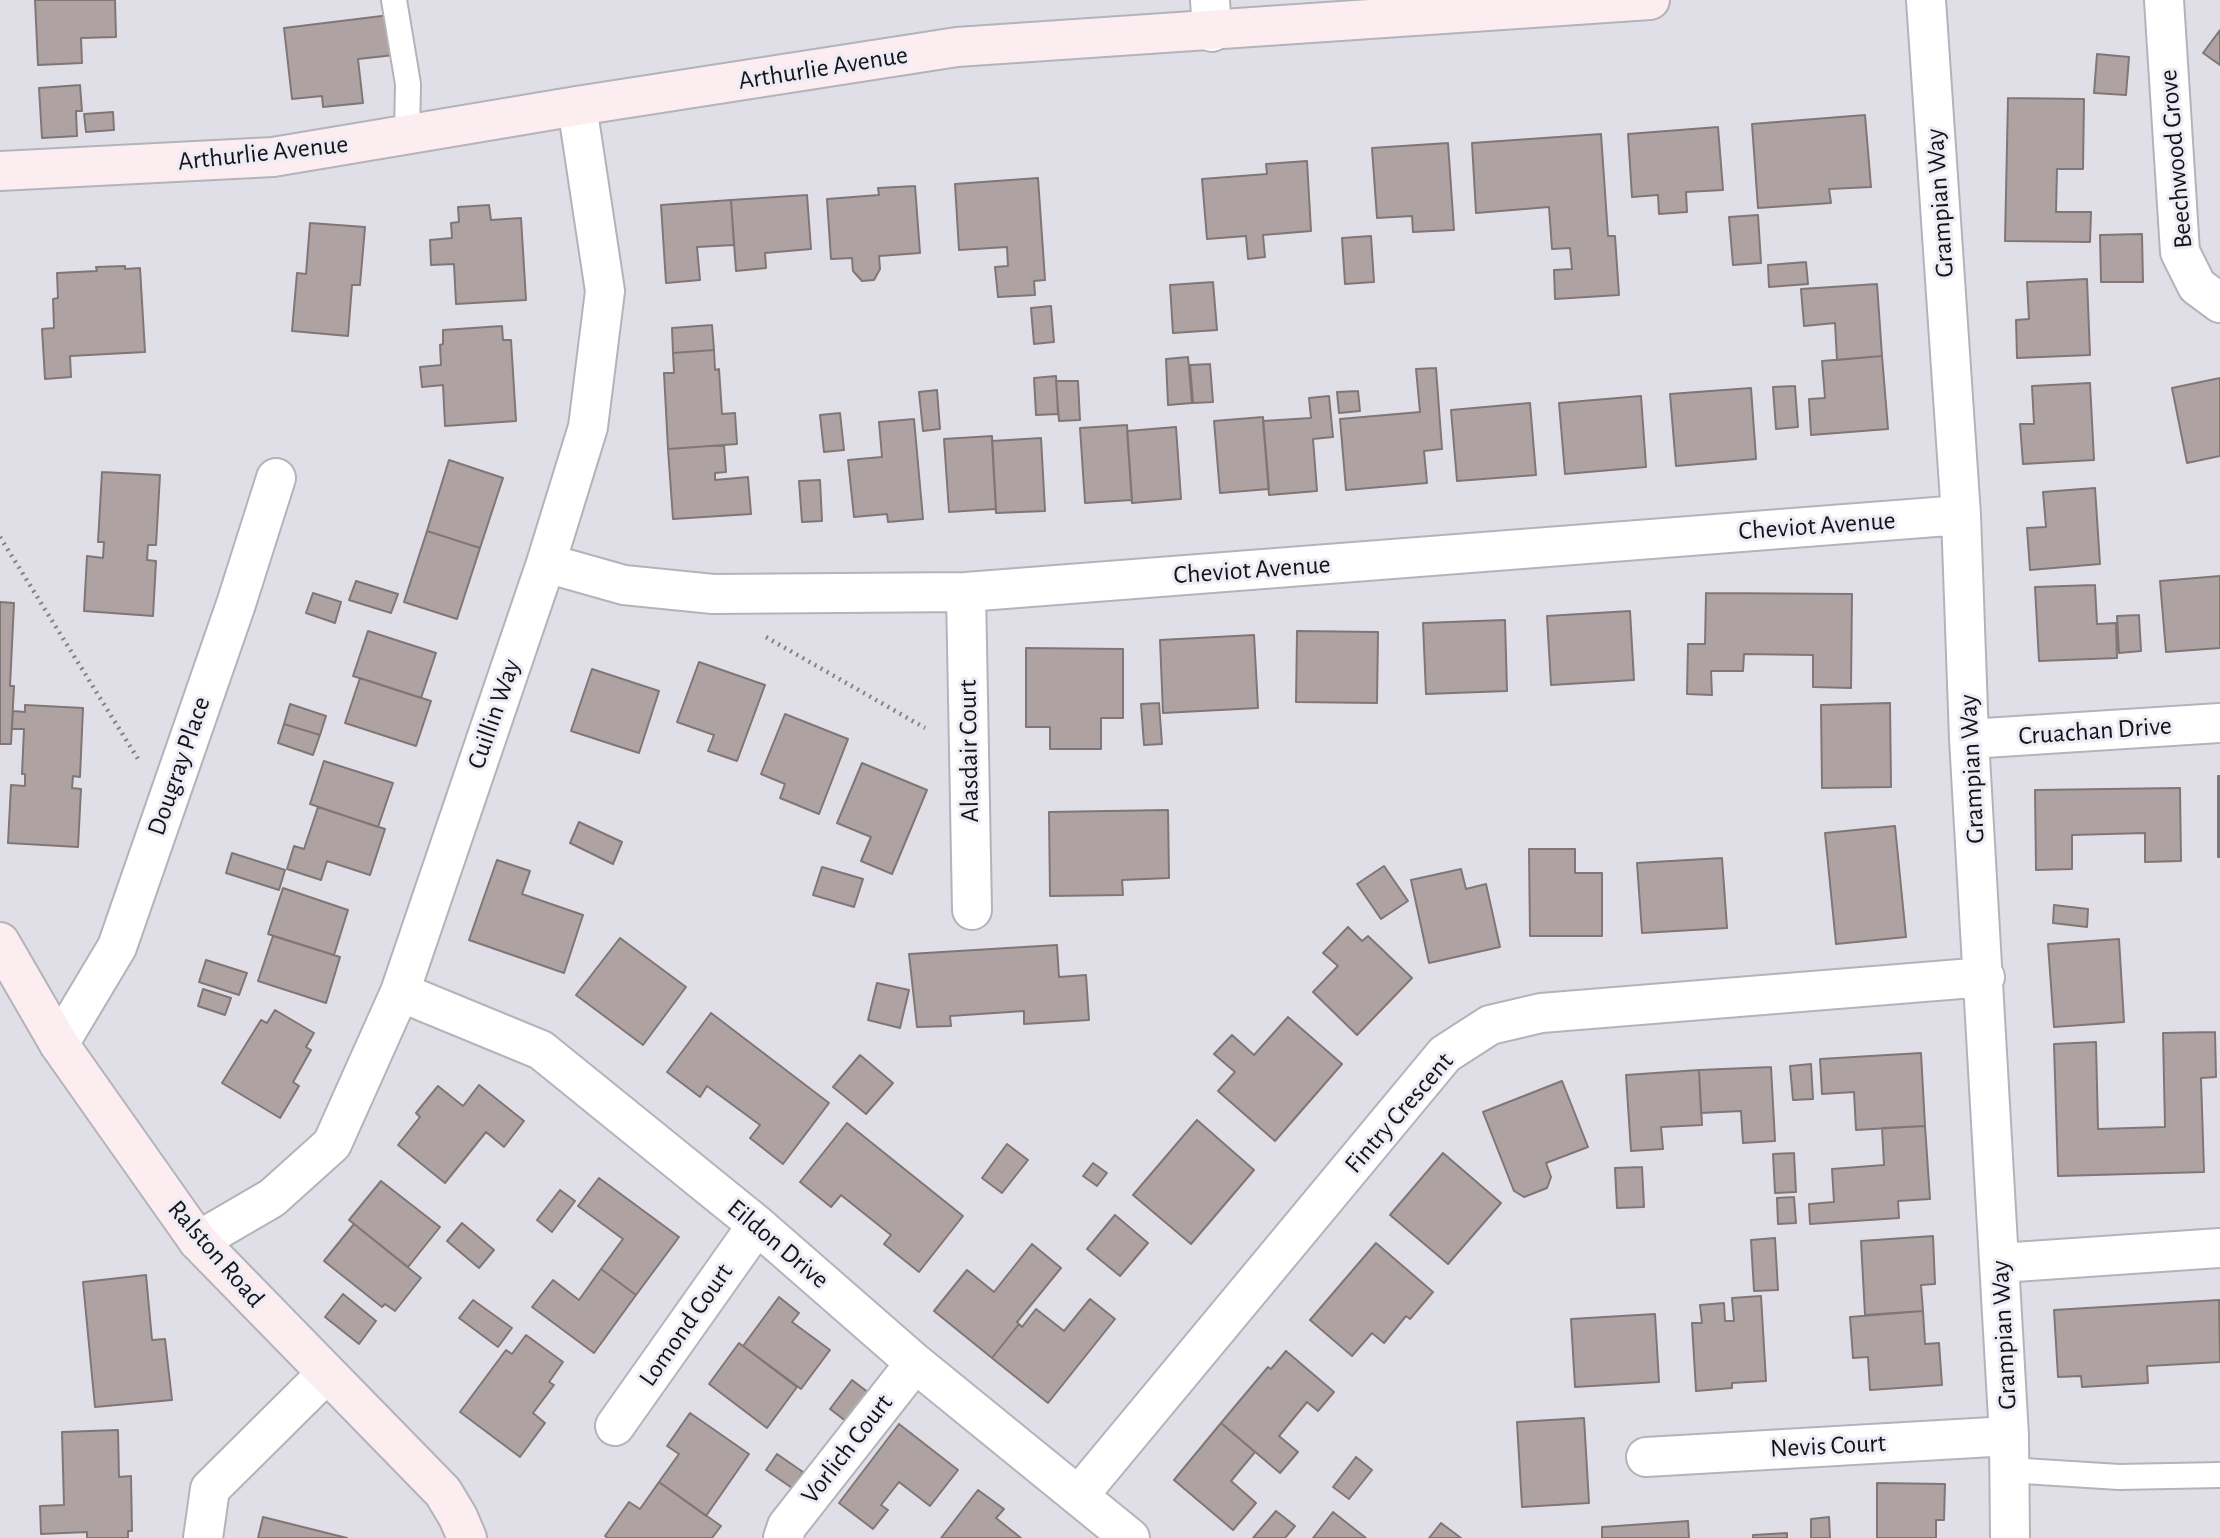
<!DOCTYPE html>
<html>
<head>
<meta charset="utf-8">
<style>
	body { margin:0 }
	canvas { display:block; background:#e0dfe8 }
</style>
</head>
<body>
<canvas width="2220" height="1538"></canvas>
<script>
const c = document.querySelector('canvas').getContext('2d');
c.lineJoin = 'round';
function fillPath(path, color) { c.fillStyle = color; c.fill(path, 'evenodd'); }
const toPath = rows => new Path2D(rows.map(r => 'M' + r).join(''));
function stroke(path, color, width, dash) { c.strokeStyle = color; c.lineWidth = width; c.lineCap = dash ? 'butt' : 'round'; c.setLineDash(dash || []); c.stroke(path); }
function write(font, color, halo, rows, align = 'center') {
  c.font = font + ' "Alegreya Sans",sans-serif'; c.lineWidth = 6; c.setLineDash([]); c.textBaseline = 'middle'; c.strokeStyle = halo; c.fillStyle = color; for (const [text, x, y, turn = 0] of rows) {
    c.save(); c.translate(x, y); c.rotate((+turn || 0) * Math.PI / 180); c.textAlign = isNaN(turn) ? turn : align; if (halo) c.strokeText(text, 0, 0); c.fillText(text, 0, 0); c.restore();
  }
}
const building = toPath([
	[35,0,115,0,116,37,81,38,82,63,38,65,35,0],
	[390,15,394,55,358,59,363,103,323,107,322,96,292,99,284,28,390,15],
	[2220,30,2220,65,2203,53,2220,30],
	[2097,54,2129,57,2126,95,2094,93,2097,54],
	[80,85,82,111,76,111,77,136,42,138,39,88,80,85],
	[2008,98,2084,99,2083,169,2057,169,2056,212,2091,212,2090,242,2005,241,2008,98],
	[113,112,114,130,86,132,84,114,113,112],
	[1865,115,1871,187,1829,189,1831,203,1758,208,1752,124,1865,115],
	[1718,127,1723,190,1686,192,1687,212,1659,214,1658,195,1632,197,1628,134,1718,127],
	[1601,134,1608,236,1615,236,1619,295,1555,299,1554,270,1572,269,1570,248,1552,249,1549,207,1476,213,1472,143,1601,134],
	[1448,143,1454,230,1413,232,1412,216,1377,218,1372,148,1448,143],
	[1307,161,1311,231,1263,235,1265,257,1248,259,1246,236,1207,239,1202,179,1267,174,1266,164,1307,161],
	[1038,178,1045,280,1034,281,1035,295,998,297,995,267,1008,266,1007,247,959,250,955,184,1038,178],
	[915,186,920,253,879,256,880,269,874,280,862,281,853,271,852,258,831,259,827,199,879,195,878,188,915,186],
	[807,195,811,249,765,253,766,268,736,271,731,200,807,195],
	[731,200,734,245,697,247,700,280,666,283,661,205,731,200],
	[489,205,491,220,521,218,526,300,456,304,454,264,431,265,430,240,452,238,451,223,459,222,458,207,489,205],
	[1758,215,1761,263,1733,265,1729,217,1758,215],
	[310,223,365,227,360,285,352,285,348,336,292,331,297,273,306,274,310,223],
	[2142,234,2143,282,2101,282,2100,235,2142,234],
	[1371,236,1374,282,1345,284,1342,238,1371,236],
	[1806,262,1808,284,1769,287,1768,265,1806,262],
	[125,266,125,269,140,268,145,352,70,356,71,377,45,379,42,329,54,328,53,299,58,298,57,273,97,271,96,267,125,266],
	[2087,279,2090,355,2017,358,2016,320,2029,319,2027,282,2087,279],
	[1213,282,1217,330,1173,333,1170,285,1213,282],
	[1877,284,1882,356,1837,360,1835,323,1804,326,1801,289,1877,284],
	[1051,306,1054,342,1034,344,1031,308,1051,306],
	[712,325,714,350,673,353,672,328,712,325],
	[502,326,503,340,511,340,516,421,445,426,443,385,422,387,420,367,441,365,440,345,443,344,443,330,502,326],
	[714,350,715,370,719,369,722,414,735,413,737,444,668,449,664,373,674,373,673,353,714,350],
	[1882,356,1888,429,1811,435,1809,399,1825,398,1822,361,1882,356],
	[1188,357,1192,403,1168,405,1166,359,1188,357],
	[1210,364,1213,402,1193,403,1190,365,1210,364],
	[1436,368,1442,449,1424,451,1427,483,1346,490,1340,419,1420,412,1416,369,1436,368],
	[1056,376,1058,414,1036,415,1034,378,1056,376],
	[2220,378,2220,456,2187,463,2172,388,2220,378],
	[1056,381,1078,381,1080,420,1059,421,1056,381],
	[2090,383,2094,460,2023,464,2020,424,2034,424,2032,386,2090,383],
	[1795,386,1798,427,1776,429,1773,387,1795,386],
	[1751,388,1756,459,1676,466,1670,394,1751,388],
	[937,390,940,429,923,431,919,392,937,390],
	[1358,391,1360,411,1339,413,1337,392,1358,391],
	[1329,396,1333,437,1313,439,1317,491,1269,495,1263,421,1311,418,1309,398,1329,396],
	[1641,396,1646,467,1565,474,1559,403,1641,396],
	[1530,403,1536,475,1457,481,1451,410,1530,403],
	[840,413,844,450,824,452,820,415,840,413],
	[1263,417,1269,489,1220,493,1214,421,1263,417],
	[914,419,923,519,888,522,887,514,854,517,848,460,882,457,879,422,914,419],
	[1127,425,1132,500,1085,503,1080,428,1127,425],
	[1176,427,1181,499,1132,503,1127,431,1176,427],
	[992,436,996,509,949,512,944,439,992,436],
	[1041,438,1045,511,996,513,992,441,1041,438],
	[724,445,726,472,715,473,715,480,748,477,751,514,673,519,668,449,724,445],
	[449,460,503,478,480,548,427,531,449,460],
	[102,472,160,475,156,545,148,545,147,560,156,561,153,616,84,611,87,556,103,558,104,542,98,542,102,472],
	[820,480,822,521,802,522,799,481,820,480],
	[2095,488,2100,564,2030,570,2027,528,2046,527,2043,492,2095,488],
	[427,531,480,548,457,619,404,602,427,531],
	[2220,576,2220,648,2166,652,2160,581,2220,576],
	[356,581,398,594,391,613,349,600,356,581],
	[2095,585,2097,624,2116,623,2117,658,2039,661,2035,587,2095,585],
	[313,593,341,602,335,623,306,613,313,593],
	[1706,593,1852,594,1851,688,1813,687,1813,655,1744,654,1743,671,1711,671,1712,695,1687,694,1688,644,1705,644,1706,593],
	[0,602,14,603,10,686,14,686,11,744,0,744,0,602],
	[1630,611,1634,680,1551,685,1547,616,1630,611],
	[2139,615,2141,651,2119,653,2117,616,2139,615],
	[1505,620,1507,691,1426,694,1423,623,1505,620],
	[368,631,436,653,421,698,353,676,368,631],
	[1297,631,1378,632,1377,703,1296,702,1297,631],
	[1254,635,1258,708,1163,713,1160,640,1254,635],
	[1026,648,1123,649,1123,718,1101,718,1101,749,1050,749,1050,727,1026,727,1026,648],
	[699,662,765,685,737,761,708,751,714,735,677,722,699,662],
	[592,669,659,691,639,753,571,731,592,669],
	[360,678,431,701,416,746,345,723,360,678],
	[1159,703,1162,744,1144,745,1141,704,1159,703],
	[1890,703,1891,787,1822,788,1821,705,1890,703],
	[290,704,326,716,320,735,284,724,290,704],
	[25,705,83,708,80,777,73,776,72,788,81,789,78,847,8,843,11,785,25,786,25,774,22,774,24,729,12,729,13,711,25,712,25,705],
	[785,714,848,739,819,814,780,798,785,784,761,774,785,714],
	[284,724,320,735,313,755,278,743,284,724],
	[324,761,393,783,378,827,310,804,324,761],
	[862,763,927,790,892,874,861,861,871,837,837,823,862,763],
	[2218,776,2220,776,2220,857,2218,857,2218,776],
	[2180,788,2181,861,2145,862,2145,833,2072,835,2072,869,2036,870,2035,790,2180,788],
	[318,807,385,829,370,875,327,861,321,880,287,869,294,846,304,849,318,807],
	[1168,810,1169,878,1122,880,1123,895,1050,896,1049,812,1168,810],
	[579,822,622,842,613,864,570,843,579,822],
	[1895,826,1906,937,1836,944,1825,833,1895,826],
	[1529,849,1575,849,1575,873,1602,873,1602,936,1530,936,1529,849],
	[232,853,285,870,279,890,226,873,232,853],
	[1722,858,1727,928,1642,933,1637,863,1722,858],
	[497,860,530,871,522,894,583,915,564,973,469,940,497,860],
	[1384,866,1408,901,1381,919,1357,884,1384,866],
	[822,867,863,879,854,907,813,895,822,867],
	[1461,869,1466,889,1486,884,1500,947,1429,963,1411,880,1461,869],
	[283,888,348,910,334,955,268,934,283,888],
	[2054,905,2088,909,2087,927,2053,923,2054,905],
	[1348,927,1362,941,1368,936,1412,978,1357,1035,1313,992,1338,966,1323,953,1348,927],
	[273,936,340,957,326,1003,258,981,273,936],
	[620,938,686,987,643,1045,576,995,620,938],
	[2119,939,2124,1022,2054,1027,2048,944,2119,939],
	[1057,945,1059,977,1086,975,1089,1020,1024,1024,1024,1011,950,1016,951,1026,917,1027,909,954,1057,945],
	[206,960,247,973,239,995,199,982,206,960],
	[877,983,909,990,900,1028,868,1020,877,983],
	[203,989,231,998,225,1015,198,1006,203,989],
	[275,1010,314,1033,306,1047,311,1050,293,1082,299,1086,280,1118,222,1083,261,1020,267,1023,275,1010],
	[711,1013,829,1103,783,1164,750,1138,760,1125,707,1086,700,1097,667,1072,711,1013],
	[1288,1017,1342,1064,1275,1141,1218,1091,1235,1072,1214,1054,1232,1035,1254,1055,1288,1017],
	[2215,1032,2216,1077,2201,1078,2204,1172,2058,1176,2054,1044,2096,1042,2098,1129,2165,1127,2163,1033,2215,1032],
	[1921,1053,1925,1126,1856,1130,1854,1092,1822,1094,1820,1059,1921,1053],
	[860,1055,893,1083,866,1114,833,1087,860,1055],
	[1811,1064,1813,1099,1793,1100,1790,1066,1811,1064],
	[1771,1067,1775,1141,1743,1143,1741,1111,1701,1113,1699,1070,1771,1067],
	[1699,1070,1702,1125,1661,1127,1663,1149,1631,1151,1626,1075,1699,1070],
	[1562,1081,1588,1147,1546,1163,1551,1177,1547,1188,1524,1197,1514,1191,1483,1112,1562,1081],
	[479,1085,524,1121,504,1147,486,1132,445,1183,398,1145,420,1117,416,1113,438,1086,463,1106,479,1085],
	[1197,1120,1254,1170,1191,1244,1133,1195,1197,1120],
	[847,1123,963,1216,919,1272,884,1244,891,1235,841,1195,831,1207,800,1182,847,1123],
	[1925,1126,1930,1199,1898,1201,1899,1218,1810,1224,1809,1204,1834,1202,1832,1169,1884,1165,1882,1128,1925,1126],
	[1007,1144,1028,1160,1002,1193,982,1178,1007,1144],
	[1443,1153,1501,1203,1448,1264,1390,1215,1443,1153],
	[1794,1153,1796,1192,1775,1193,1773,1154,1794,1153],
	[1093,1163,1107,1173,1097,1186,1083,1176,1093,1163],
	[1642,1167,1644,1207,1617,1208,1615,1168,1642,1167],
	[599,1178,679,1237,636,1295,601,1269,623,1239,578,1206,599,1178],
	[381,1181,440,1227,408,1267,349,1220,381,1181],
	[560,1190,575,1201,552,1232,537,1220,560,1190],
	[1794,1197,1796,1223,1778,1224,1777,1198,1794,1197],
	[1115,1215,1148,1243,1120,1276,1087,1249,1115,1215],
	[462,1223,494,1250,479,1268,447,1241,462,1223],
	[354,1224,421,1278,395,1311,385,1304,382,1307,324,1261,354,1224],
	[1933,1236,1935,1284,1921,1285,1923,1311,1865,1315,1861,1241,1933,1236],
	[1775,1238,1778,1290,1754,1291,1751,1240,1775,1238],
	[1376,1243,1433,1292,1410,1319,1406,1316,1384,1343,1372,1333,1352,1356,1310,1320,1376,1243],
	[1032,1244,1061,1268,1017,1322,1019,1324,992,1358,934,1311,967,1270,994,1292,1032,1244],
	[601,1269,636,1295,594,1353,532,1307,553,1280,579,1300,601,1269],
	[146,1275,152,1340,165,1339,172,1400,95,1407,83,1282,146,1275],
	[343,1294,376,1321,359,1344,325,1317,343,1294],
	[1761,1296,1766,1381,1732,1383,1732,1388,1696,1391,1692,1323,1702,1323,1700,1305,1724,1303,1725,1321,1734,1321,1732,1298,1761,1296],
	[779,1297,799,1313,792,1322,830,1350,801,1389,743,1346,779,1297],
	[1090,1299,1115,1319,1048,1403,992,1358,1019,1324,1022,1327,1036,1309,1064,1331,1090,1299],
	[473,1300,512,1328,498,1347,459,1318,473,1300],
	[2219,1300,2220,1362,2147,1366,2148,1383,2082,1387,2081,1376,2058,1377,2054,1310,2219,1300],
	[1923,1311,1925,1344,1939,1343,1942,1385,1870,1390,1868,1357,1853,1358,1850,1317,1923,1311],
	[1655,1314,1659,1382,1575,1387,1571,1319,1655,1314],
	[526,1335,563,1362,549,1382,554,1385,533,1413,545,1423,520,1457,460,1412,506,1350,512,1354,526,1335],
	[739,1343,797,1387,767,1428,709,1384,739,1343],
	[1286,1351,1334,1392,1318,1411,1307,1402,1279,1436,1298,1452,1280,1473,1221,1423,1268,1367,1271,1369,1286,1351],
	[852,1380,869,1393,847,1422,830,1409,852,1380],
	[690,1413,749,1454,706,1516,659,1482,679,1454,667,1446,690,1413],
	[1584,1418,1589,1503,1522,1507,1517,1422,1584,1418],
	[1221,1423,1255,1452,1231,1481,1256,1503,1233,1530,1174,1480,1221,1423],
	[899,1424,958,1470,930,1506,899,1482,881,1505,888,1510,873,1529,839,1503,899,1424],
	[118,1430,119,1477,131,1476,132,1531,128,1531,128,1538,87,1538,87,1532,41,1534,40,1506,64,1505,62,1432,118,1430],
	[777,1454,803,1472,792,1488,766,1470,777,1454],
	[1356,1457,1372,1470,1349,1499,1333,1487,1356,1457],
	[659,1482,721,1526,712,1538,608,1538,605,1536,629,1502,640,1509,659,1482],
	[1877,1483,1945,1484,1944,1520,1936,1520,1936,1538,1877,1538,1877,1483],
	[978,1490,1004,1509,996,1518,1021,1538,941,1538,978,1490],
	[1276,1511,1295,1526,1285,1538,1253,1538,1276,1511],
	[1333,1512,1366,1538,1313,1538,1333,1512],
	[263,1517,347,1538,258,1538,263,1517],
	[1829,1517,1830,1538,1811,1538,1811,1519,1829,1517],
	[1688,1521,1689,1538,1602,1538,1602,1527,1688,1521],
	[1441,1523,1461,1538,1429,1538,1441,1523],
	[1787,1533,1787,1538,1753,1538,1753,1535,1787,1533]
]);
fillPath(building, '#aea3a2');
stroke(building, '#807675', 2);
const lane = toPath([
	[394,0,408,84,407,135],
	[2008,1470,2119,1477,2220,1475]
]);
const street = toPath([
	[1210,0,1212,32],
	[1926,0,1961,515,1969,739,2009,1436,2010,1538],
	[2164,0,2180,252,2197,286,2220,303],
	[546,563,624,585,713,594,966,592,1961,515],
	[966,592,972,910],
	[1969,739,2220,723],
	[400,992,541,1050,757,1225,915,1363,1130,1538],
	[59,1044,117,947,236,604,276,478],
	[198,1241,272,1198,332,1144,400,992,546,563,588,427,605,291,577,106],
	[2000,1263,2220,1248],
	[615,1426,757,1225],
	[1646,1457,2009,1436],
	[1079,1495,1445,1054,1490,1025,1541,1013,1985,977],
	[203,1538,210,1489,326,1374],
	[783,1538,787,1526,915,1363]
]);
const secondary = toPath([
	[0,171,273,157,577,106,957,47,1650,0],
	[0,942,59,1044,198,1241,443,1492,458,1517,467,1538]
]);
stroke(lane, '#b3b3bb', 28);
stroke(street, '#b3b3bb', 42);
stroke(secondary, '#b3b3bb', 42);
stroke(toPath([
	[0,537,138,759],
	[766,637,925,728]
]), '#848389', 4.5, [2, 5]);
stroke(lane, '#fff', 24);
stroke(street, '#fff', 38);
stroke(secondary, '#fcedf0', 38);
write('26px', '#141417', '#edecf6', [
	["Arthurlie Avenue",823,68,-9],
	["Arthurlie Avenue",263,153,-6],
	["Beechwood Grove",2176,159,-95],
	["Grampian Way",1940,203,-94],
	["Cheviot Avenue",1817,526,-4],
	["Cheviot Avenue",1252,570,-4],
	["Cuillin Way",494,714,-71],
	["Cruachan Drive",2095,731,-4],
	["Alasdair Court",969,751,-91],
	["Dougray Place",179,766,-71],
	["Grampian Way",1972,769,-93],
	["Fintry Crescent",1399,1113,-49],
	["Eildon Drive",778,1244,40],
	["Ralston Road",216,1254,49],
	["Lomond Court",686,1325,-55],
	["Grampian Way",2004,1335,-93],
	["Nevis Court",1828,1446,-3],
	["Vorlich Court",847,1449,-52]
]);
</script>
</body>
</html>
